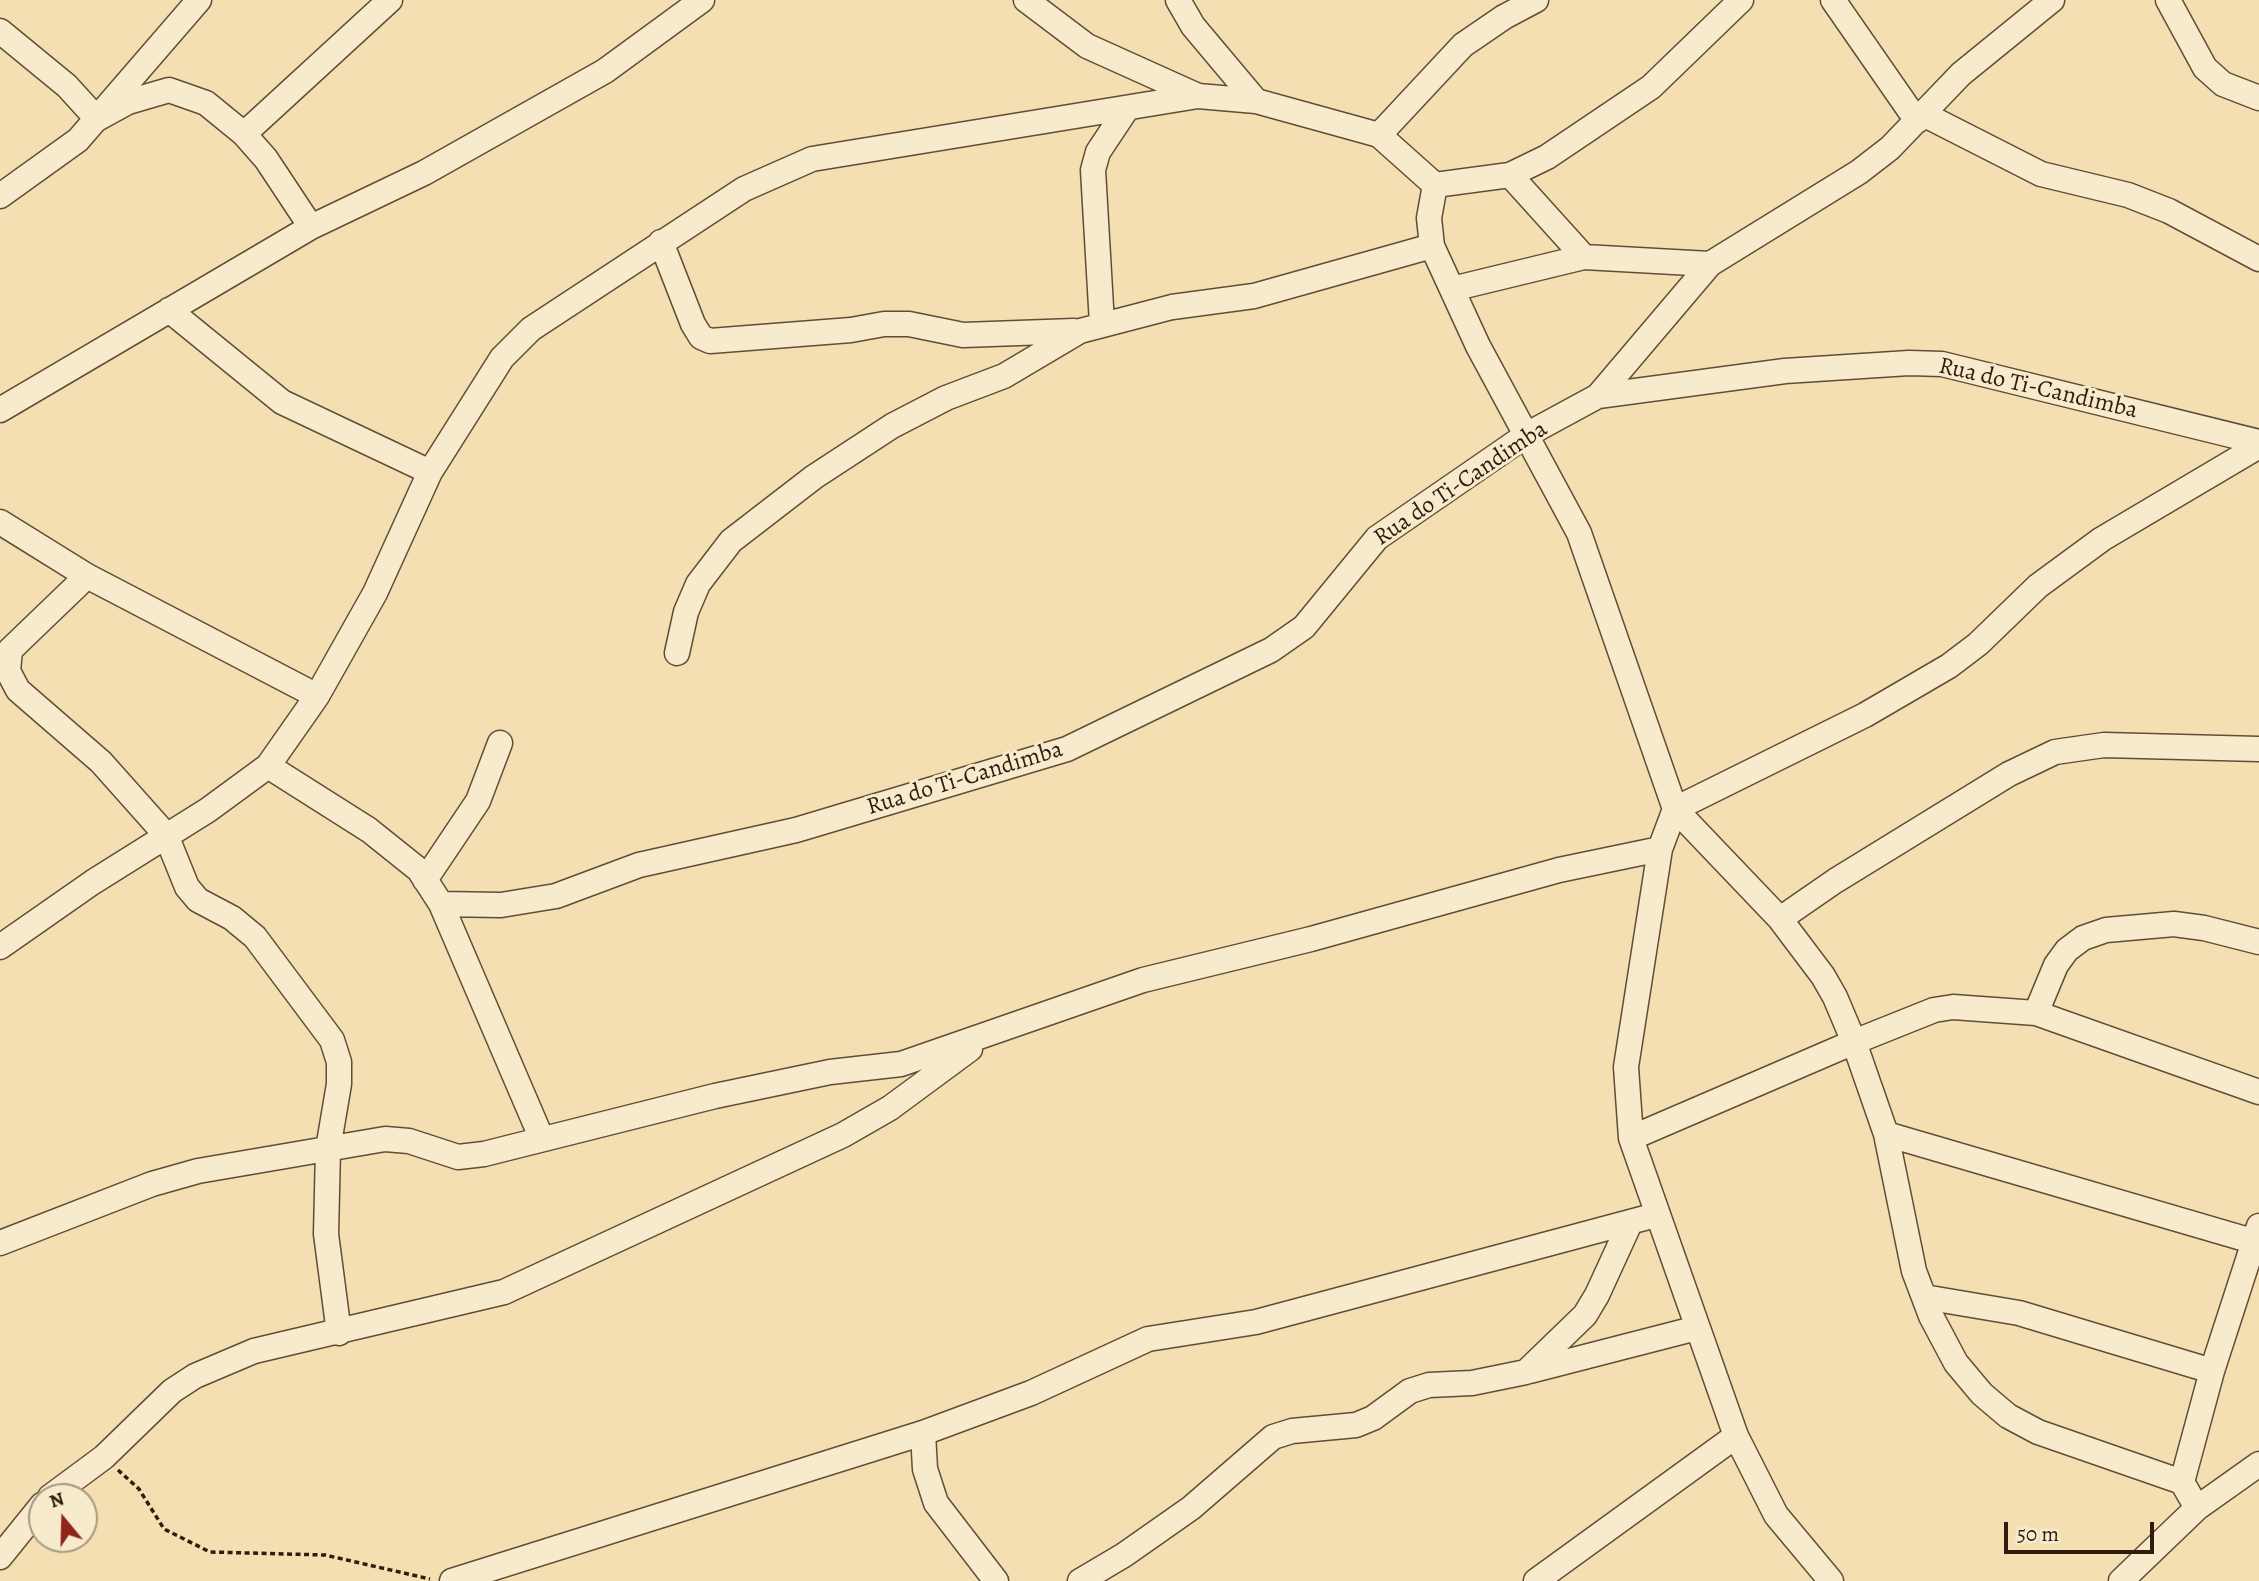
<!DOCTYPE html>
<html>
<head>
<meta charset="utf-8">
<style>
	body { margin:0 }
	#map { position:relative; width:2259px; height:1581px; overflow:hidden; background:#f3dfb2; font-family:Alegreya,serif }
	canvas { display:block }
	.north { position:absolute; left:28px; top:1483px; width:70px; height:70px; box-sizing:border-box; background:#f7eacd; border:2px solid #a79880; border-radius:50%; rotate:341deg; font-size:19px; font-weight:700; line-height:28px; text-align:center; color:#301c0d }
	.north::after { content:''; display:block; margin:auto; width:24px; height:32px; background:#8f2418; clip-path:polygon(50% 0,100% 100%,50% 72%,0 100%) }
	.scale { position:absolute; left:2004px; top:1522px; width:150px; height:32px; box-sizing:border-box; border:4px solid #301c0d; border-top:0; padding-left:9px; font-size:21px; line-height:24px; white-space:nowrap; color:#301c0d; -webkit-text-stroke:5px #f7eacd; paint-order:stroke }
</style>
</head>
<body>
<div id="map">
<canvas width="2259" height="1581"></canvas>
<div class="north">N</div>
<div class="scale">50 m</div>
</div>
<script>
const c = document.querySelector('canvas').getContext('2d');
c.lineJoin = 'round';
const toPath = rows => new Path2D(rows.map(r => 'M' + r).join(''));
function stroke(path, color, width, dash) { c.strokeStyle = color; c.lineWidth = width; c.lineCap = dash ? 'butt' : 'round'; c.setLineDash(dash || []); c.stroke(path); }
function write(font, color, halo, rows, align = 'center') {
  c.font = font + ' Alegreya,serif'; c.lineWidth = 6; c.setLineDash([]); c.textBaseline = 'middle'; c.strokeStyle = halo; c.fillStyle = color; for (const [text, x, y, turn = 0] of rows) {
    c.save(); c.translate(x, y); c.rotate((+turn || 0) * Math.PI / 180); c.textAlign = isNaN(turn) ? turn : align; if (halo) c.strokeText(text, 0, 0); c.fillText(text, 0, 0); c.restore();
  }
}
const minor = toPath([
	[1026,0,1087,46,1198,96,1256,101,1379,135,1435,185,1429,218,1432,246,1478,346,1579,533,1675,809,1780,919,1823,976,1835,997,1854,1042,1886,1134,1914,1271,1931,1316,1956,1363,1982,1394,2008,1416,2038,1432,2182,1482,2197,1508],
	[1178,0,1193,26,1256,101],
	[1833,0,1917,121],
	[2168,0,2205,68,2223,84,2259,98],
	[0,31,67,86,97,119,128,102,169,90,206,103,244,134,266,159,311,227],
	[1923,114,2041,174,2128,195,2169,211,2259,259],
	[244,134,390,0],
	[1379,135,1463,45,1504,17,1536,0],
	[1510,175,1584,257],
	[1435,185,1510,175,1547,157,1651,87,1741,0],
	[0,196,78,140,199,0],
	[661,242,693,324,701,337,710,341,851,330,884,324,909,324,963,335,1074,331],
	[1452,289,1584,257,1710,264],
	[169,310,282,402,430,472],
	[1102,324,1093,170,1098,152,1126,110],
	[1598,396,1710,264,1859,172,1890,148,1961,74,2052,0],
	[0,410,311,227,424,173,605,71,702,0],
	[0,522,87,576,317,696],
	[87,576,10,650,8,671,18,690,101,762,166,835,187,887,198,900,232,918,255,937,332,1040,339,1062,339,1084,328,1149,326,1234,339,1333],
	[677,653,686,612,698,584,731,541,814,477,892,426,946,398,1004,376,1080,331,1172,307,1254,296,1432,246],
	[268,766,369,830,419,870,441,904,541,1137],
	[1660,849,1626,1067,1631,1138,1736,1436,1776,1515,1831,1581],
	[425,880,478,801,500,743],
	[441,904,501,905,556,896,639,865,796,830,1067,749,1271,650,1304,627,1377,538,1528,434,1598,396,1785,371,1909,363,1942,364,2259,442],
	[1780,919,1835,881,2009,774,2055,752,2104,745,2259,749],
	[0,947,93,882,208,810,268,766,317,696,375,593,430,472,502,358,531,329,744,189,812,159,1198,96],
	[2036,1013,2056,965,2067,950,2083,938,2106,930,2174,924,2204,928,2259,942],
	[1886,1134,2259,1243],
	[1631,1138,1854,1042,1934,1010,1953,1007,2036,1013,2259,1092],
	[0,1243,152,1184,198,1171,385,1139,409,1141,458,1157,484,1154,715,1096,830,1072,901,1064,1143,980,1311,939,1559,870,1660,849,1675,809,1865,715,1949,666,1978,644,2038,586,2102,539,2259,446],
	[1924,1297,2019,1313,2212,1371],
	[1530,1371,1697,1328],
	[923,1433,925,1469,936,1503,996,1581],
	[2182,1482,2212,1371,2259,1226],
	[50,1497,104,1457,172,1391,195,1376,254,1351,504,1292,843,1135,890,1108,970,1049],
	[0,1557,42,1505],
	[452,1581,923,1433,1031,1393,1148,1339,1256,1322,1656,1215],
	[1080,1581,1124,1555,1191,1508,1273,1437,1292,1431,1356,1425,1373,1418,1410,1391,1429,1385,1472,1383,1526,1372,1585,1315,1597,1295,1630,1223],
	[1536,1581,1736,1436],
	[2121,1581,2197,1508,2259,1464]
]);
stroke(minor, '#614d36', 27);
stroke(toPath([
	[118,1470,139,1489,164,1529,210,1552,325,1555,430,1579]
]), '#301c0d', 3.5, [5, 3.5]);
stroke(minor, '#f7eacd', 24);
write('24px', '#301c0d', '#f7eacd', [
	["Rua do Ti-Candimba",2038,389,13],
	["Rua do Ti-Candimba",1461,484,-34],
	["Rua do Ti-Candimba",965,779,-17]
]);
</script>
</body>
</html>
